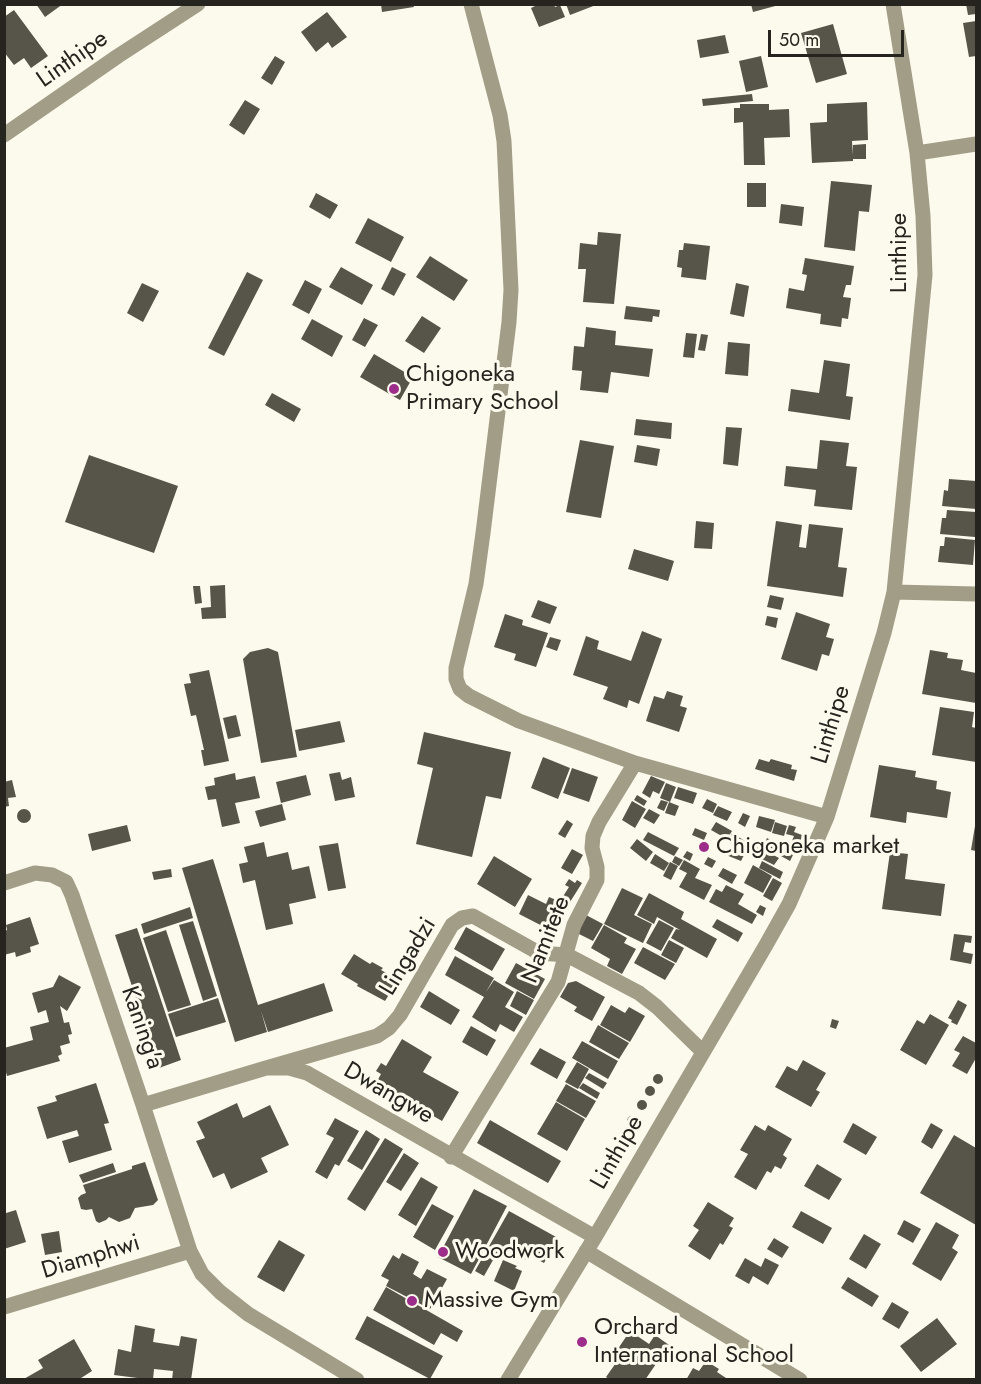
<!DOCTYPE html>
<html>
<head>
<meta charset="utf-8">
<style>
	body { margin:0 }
	#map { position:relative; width:981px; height:1384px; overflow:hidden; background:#fcfaed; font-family:Jost,sans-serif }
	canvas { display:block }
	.frame { position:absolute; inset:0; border:6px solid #25241f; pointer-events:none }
	.scale { position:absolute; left:768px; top:30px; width:136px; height:27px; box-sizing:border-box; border:3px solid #25241f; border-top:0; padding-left:8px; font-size:18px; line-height:21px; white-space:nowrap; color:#25241f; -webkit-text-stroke:4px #fcfaed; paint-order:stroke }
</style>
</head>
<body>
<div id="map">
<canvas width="981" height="1384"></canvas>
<div class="frame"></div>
<div class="scale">50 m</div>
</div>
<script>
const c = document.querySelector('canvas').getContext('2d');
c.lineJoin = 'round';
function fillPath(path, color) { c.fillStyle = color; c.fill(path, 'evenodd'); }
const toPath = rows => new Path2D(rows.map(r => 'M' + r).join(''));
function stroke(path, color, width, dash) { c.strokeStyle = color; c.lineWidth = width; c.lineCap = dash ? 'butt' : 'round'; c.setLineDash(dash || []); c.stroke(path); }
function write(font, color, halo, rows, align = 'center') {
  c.font = font + ' Jost,sans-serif'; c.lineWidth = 6; c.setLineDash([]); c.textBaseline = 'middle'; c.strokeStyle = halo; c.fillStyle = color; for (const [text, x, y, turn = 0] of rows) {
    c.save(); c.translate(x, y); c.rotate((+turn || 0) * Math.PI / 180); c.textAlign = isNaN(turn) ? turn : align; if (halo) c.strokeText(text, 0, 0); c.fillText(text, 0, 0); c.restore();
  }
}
fillPath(toPath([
	[36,4,63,4,45,17],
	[381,4,413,4,414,7,382,12],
	[539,4,554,4,555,7,560,5,565,17,539,27,531,8],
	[566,4,596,4,596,5,570,15],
	[751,4,779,4,779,5,753,12],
	[966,4,976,4,976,14,968,15],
	[14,10,48,56,31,68,24,58,14,65,4,52,4,17],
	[327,12,347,37,332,48,328,42,316,52,301,32],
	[976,21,976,56,969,57,963,23],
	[833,24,847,74,816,83,801,33],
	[725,35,729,53,700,58,697,40],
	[275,56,285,62,272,85,261,78],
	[761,56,768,87,746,92,739,61],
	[752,94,753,101,703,106,702,99],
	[245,100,260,109,244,135,229,125],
	[867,102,868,140,852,141,853,155,853,145,866,144,866,159,853,159,853,161,812,163,810,123,827,122,827,104],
	[740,104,769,104,769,110,789,109,790,137,764,138,765,165,744,165,743,122,734,123,734,108,740,108],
	[831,181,872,185,869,212,859,211,855,251,824,247],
	[747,183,766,183,766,207,747,207],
	[316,193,338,205,330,219,309,207],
	[781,204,804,207,802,226,779,223],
	[368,218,404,237,391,262,355,243],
	[598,232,621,234,614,304,583,302,586,269,578,269,580,243,597,245],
	[684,243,710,246,706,280,681,277,682,268,677,267,679,250,683,250],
	[430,256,468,280,454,301,416,277],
	[805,258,854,266,851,285,846,285,843,297,851,298,848,319,842,318,841,327,820,324,821,314,786,308,789,288,804,291,807,275,802,274],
	[341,267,373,285,362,305,329,287],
	[392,267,406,274,394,296,381,289],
	[247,272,263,280,224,356,208,348],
	[305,280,322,289,309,314,292,305],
	[142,283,159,291,143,322,127,313],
	[736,283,749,286,744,317,730,314],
	[626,306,660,310,659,317,653,316,652,322,624,319],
	[422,316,441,328,424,353,405,341],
	[364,318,378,325,365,347,352,340],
	[312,319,343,336,332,357,301,339],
	[586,327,616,331,615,345,653,349,649,377,611,372,608,393,580,390,582,371,572,370,574,346,584,347],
	[686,333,697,334,694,358,683,357],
	[701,334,708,335,705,351,698,350],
	[728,342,750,344,748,376,725,374],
	[374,354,413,377,400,400,360,377],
	[824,360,850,364,846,396,853,397,850,420,788,411,791,389,819,393],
	[272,393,301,409,294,422,265,405],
	[636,419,672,423,671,439,634,435],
	[726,427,742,428,738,466,723,464],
	[580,440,614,446,601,518,566,512],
	[820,440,849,443,846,466,857,467,852,510,814,506,816,490,784,486,786,466,817,469],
	[637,445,660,449,657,466,634,462],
	[89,455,178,486,154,553,65,522],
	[949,479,976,481,976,509,942,506,944,490,948,491],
	[947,510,976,512,975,537,940,534,942,518,946,518],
	[696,521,714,523,712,549,694,548],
	[776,521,802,525,799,547,806,548,809,524,843,528,838,567,847,568,843,597,767,586],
	[945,537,975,540,973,565,938,562,940,546,944,546],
	[634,549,674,561,668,581,628,569],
	[225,585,226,618,202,619,201,608,211,607,210,586],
	[193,586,200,586,202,603,195,604],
	[770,595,784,598,781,610,767,607],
	[538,600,557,607,550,624,531,617],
	[796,612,830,624,826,637,834,639,829,656,822,654,817,671,781,659],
	[505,614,523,620,522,625,548,633,536,667,514,660,516,654,494,647],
	[767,616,778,618,776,628,765,625],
	[642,631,662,639,639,704,629,700,627,708,603,699,608,687,573,675,586,636,599,641,597,649,631,661],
	[550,637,561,640,557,651,546,647],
	[268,648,278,652,297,757,261,763,243,659,250,652],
	[930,650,948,653,947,658,963,660,961,670,976,673,976,703,922,694],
	[209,670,229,761,204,766,201,750,204,750,196,715,191,716,184,684,191,683,189,674],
	[667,691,683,696,680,706,687,708,679,732,646,721,654,696,664,699],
	[940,707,974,712,972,727,976,728,976,762,932,755],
	[236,715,241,736,228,739,223,718],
	[340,721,345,742,299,751,295,730],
	[424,732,511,752,501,799,486,796,472,857,416,844,433,768,417,764],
	[543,757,570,768,558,799,531,788],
	[759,759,769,762,771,759,792,765,791,769,797,770,794,781,755,769],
	[879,765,916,771,915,777,937,781,936,789,951,792,947,818,907,812,906,823,870,817],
	[572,768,598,777,589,802,563,793],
	[340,772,342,780,351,777,355,797,335,801,329,774],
	[235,773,236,780,255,776,260,798,235,803,240,823,222,827,216,799,208,800,205,787,215,785,214,778],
	[306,775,311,795,281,803,276,782],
	[651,776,665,782,659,794,653,791,650,798,642,793],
	[12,780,16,797,8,798,9,806,4,807,4,782],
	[666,783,676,787,670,802,660,798],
	[678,787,697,793,693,804,674,798],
	[637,795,647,801,644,806,634,800],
	[707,799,717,804,713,813,702,808],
	[661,800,668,802,664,811,657,808],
	[632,801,646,809,635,828,622,820],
	[669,802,679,806,675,816,665,813],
	[282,804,286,820,260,827,255,811],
	[718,806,732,812,727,821,713,815],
	[649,809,660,815,654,824,643,818],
	'17 816a7 7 0 1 1 14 0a7 7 0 1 1-14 0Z',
	[743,813,750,816,745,827,738,823],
	[759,816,775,820,771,832,756,827],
	[567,820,573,824,565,838,558,834],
	[716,822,732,831,727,839,711,830],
	[775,822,787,826,784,836,772,833],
	[127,825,131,841,92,851,88,834],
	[789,825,796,827,794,832,802,835,800,843,792,841,794,836,786,834],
	[975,826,976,827,976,851,971,850],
	[695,828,707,833,704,840,692,835],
	[648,832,679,848,674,856,643,840],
	[732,833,745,841,741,848,728,840],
	[767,838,782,846,777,854,763,847],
	[637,839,653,852,646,861,630,848],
	[747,841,758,848,754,855,743,848],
	[264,842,267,857,288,852,292,870,309,866,316,898,289,904,293,924,266,930,255,880,243,883,239,864,248,862,244,847],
	[338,843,346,888,328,891,319,846],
	[729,847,745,853,741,861,726,855],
	[572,849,583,855,572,874,561,868],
	[785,849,794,853,790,861,781,856],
	[764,850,779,858,774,865,760,858],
	[687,851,693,854,690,861,683,857],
	[890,852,908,854,905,879,945,884,941,916,882,909],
	[655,854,669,863,664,871,650,863],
	[494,856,532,879,515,907,477,884],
	[675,856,683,860,679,866,672,862],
	[708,857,716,861,712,868,704,864],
	[213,859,258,1005,324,983,333,1011,268,1032,261,1011,267,1032,235,1042,182,868],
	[684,860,700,869,695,878,712,885,704,900,679,887,687,873,679,869],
	[762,861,783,872,780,879,759,868],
	[670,862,678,866,671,880,663,876],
	[753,865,772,876,763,893,744,883],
	[723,868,737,875,732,884,718,876],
	[171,869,172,877,154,880,152,872],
	[773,878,782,883,772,901,763,896],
	[569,879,575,883,577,880,582,883,570,902,562,898,569,887,565,885],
	[726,885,744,894,738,904,757,915,752,924,709,902,716,889,722,892],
	[622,888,643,898,634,915,652,924,643,943,604,924],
	[649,893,684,912,681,919,717,939,707,958,671,938,676,929,680,930,657,917,654,924,637,915],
	[528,895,546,904,549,897,568,905,554,932,519,914],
	[760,905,766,908,763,916,756,912],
	[190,907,193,918,144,934,141,924],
	[586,915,603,924,593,941,577,933],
	[30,917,39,944,30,947,31,952,16,957,15,952,4,955,4,931,7,930,6,925],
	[717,919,743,933,738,942,712,927],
	[659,920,674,928,661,951,646,943],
	[193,921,217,996,203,1001,179,925],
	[604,925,627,938,624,943,636,949,622,974,607,966,610,959,591,948],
	[466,927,505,949,492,971,454,949],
	[137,928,181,1060,159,1068,115,935],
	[166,930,191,1005,168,1012,143,938],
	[954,934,972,936,971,943,965,942,963,952,973,954,971,964,950,960],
	[669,940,684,948,676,963,661,955],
	[643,947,675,964,665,980,634,963],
	[354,954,370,964,372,962,383,968,381,970,398,980,385,1001,357,986,358,984,341,974],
	[455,956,494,978,486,992,494,980,514,992,505,1007,523,1017,514,1032,500,1024,496,1032,472,1017,484,997,445,975],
	[516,963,545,979,534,999,505,983],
	[59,975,81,987,67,1011,60,1006,64,1023,69,1022,72,1034,68,1035,70,1043,60,1046,62,1054,58,1056,60,1061,7,1076,4,1065,4,1048,33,1040,30,1027,49,1022,46,1010,38,1013,32,993,53,987],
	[576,981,605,997,592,1021,574,1011,577,1007,560,997,568,983],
	[429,991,460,1010,451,1025,420,1007],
	[517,991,534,1000,526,1015,510,1006],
	[218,998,226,1022,176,1037,168,1014],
	[958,1000,967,1005,957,1025,951,1022,952,1020,948,1018],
	[611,1005,625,1013,629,1007,645,1016,630,1042,600,1025],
	[930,1014,949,1025,926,1065,900,1050,917,1020,924,1024],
	[832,1019,839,1021,836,1029,830,1027],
	[598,1025,629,1043,619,1059,589,1042],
	[471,1026,496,1040,487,1056,462,1042],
	[963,1036,976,1043,976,1058,967,1074,952,1066,960,1053,954,1050],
	[402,1039,432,1057,423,1072,459,1092,442,1121,376,1083,381,1074,376,1071,381,1063,386,1066],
	[582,1041,618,1061,608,1079,572,1058],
	[540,1048,566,1062,557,1079,530,1064],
	[803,1060,826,1073,816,1090,820,1092,811,1107,775,1087,787,1066,797,1071],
	[577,1062,589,1069,578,1089,565,1082],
	[589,1073,607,1083,603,1089,585,1078],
	'653 1079a5 5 0 1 1 10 0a5 5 0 1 1-10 0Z',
	[96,1083,109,1123,104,1124,112,1150,69,1163,62,1141,79,1136,77,1130,47,1139,37,1107,57,1101,55,1096],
	[583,1083,600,1093,597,1099,579,1088],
	[566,1084,596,1101,586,1118,556,1101],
	'645 1091a5 5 0 1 1 10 0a5 5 0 1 1-10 0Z',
	'637 1105a5 5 0 1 1 10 0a5 5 0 1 1-10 0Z',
	[556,1102,585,1119,567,1151,537,1134],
	[237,1103,243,1118,270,1105,289,1145,261,1158,268,1172,231,1189,224,1173,213,1178,196,1141,205,1138,197,1122],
	'627 1121a5 5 0 1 1 10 0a5 5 0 1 1-10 0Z',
	[335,1118,359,1131,339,1166,335,1164,327,1179,315,1172,334,1138,326,1134],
	[490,1120,561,1161,548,1183,477,1143],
	[853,1123,877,1137,866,1155,843,1142],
	[931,1123,943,1130,932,1149,921,1142],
	[755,1125,765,1131,768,1125,792,1139,783,1155,787,1158,781,1169,775,1166,771,1173,767,1171,756,1190,734,1177,748,1154,740,1150],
	[366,1130,380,1139,362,1170,347,1161],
	[954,1135,976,1148,976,1225,920,1193],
	[385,1138,403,1149,365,1211,347,1199],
	[404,1153,419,1163,401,1191,386,1182],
	[145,1162,158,1200,153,1205,135,1208,130,1218,119,1222,109,1217,106,1220,99,1223,96,1221,92,1209,86,1210,81,1209,78,1198,81,1195,86,1193,83,1185,132,1169,132,1166],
	[113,1163,116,1172,83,1183,79,1175],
	[817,1164,842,1179,829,1200,804,1186],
	[421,1177,438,1187,416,1226,398,1215],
	[474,1189,507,1206,471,1274,438,1257],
	[708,1202,734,1218,729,1226,733,1228,723,1245,720,1243,710,1260,688,1246,699,1230,693,1226],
	[432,1204,454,1216,435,1250,413,1237],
	[4,1208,6,1213,16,1210,26,1242,4,1249],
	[509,1211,558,1238,544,1263,529,1255,526,1260,508,1250,504,1257,497,1253,484,1276,475,1271],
	[801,1211,832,1228,823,1244,792,1227],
	[904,1220,921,1229,913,1243,897,1234],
	[936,1222,959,1235,952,1248,958,1252,941,1281,912,1264],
	[59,1231,62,1252,45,1255,41,1234],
	[864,1234,881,1244,866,1269,849,1259],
	[774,1238,789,1247,782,1258,767,1249],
	[279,1240,305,1255,284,1292,257,1277],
	[402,1253,419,1262,413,1274,421,1279,427,1269,447,1279,430,1309,386,1286,389,1280,381,1276,393,1255,399,1259],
	[745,1258,761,1267,765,1258,779,1265,768,1285,753,1276,749,1284,735,1276],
	[503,1260,517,1266,515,1268,522,1271,514,1291,494,1281],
	[848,1277,879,1296,872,1307,841,1288],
	[386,1287,463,1331,457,1342,441,1333,434,1345,373,1310],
	[892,1302,909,1312,899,1329,882,1319],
	[367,1316,443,1356,430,1379,355,1339],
	[937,1318,957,1344,921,1372,900,1346],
	[135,1325,155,1329,153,1342,179,1346,181,1336,197,1339,191,1380,172,1380,173,1371,154,1369,153,1380,114,1375,118,1349,131,1352],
	[630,1331,649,1344,655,1335,669,1345,645,1380,610,1380,606,1377,618,1360,613,1356],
	[74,1339,92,1371,78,1380,22,1380,43,1368,38,1360],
	[706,1361,719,1369,717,1372,729,1380,686,1380,693,1368,699,1371]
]), '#57554a');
stroke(toPath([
	[471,4,500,115,504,141,511,290,509,322,483,533,476,584,456,668,456,679,460,689,469,696,519,721,635,763,827,817],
	[4,135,118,56,198,4],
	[917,153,976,144],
	[894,592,976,594],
	[4,883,35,873,52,875,66,882,72,895,143,1105,190,1251,202,1274,220,1292,248,1314,357,1380],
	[266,1068,377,1036,389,1028,400,1015,452,925,462,918,473,916,539,953,567,955,639,993,657,1007,703,1052],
	[143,1105,266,1068,289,1068,307,1073,595,1237],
	[451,1157,558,982,574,925,597,880,597,867,592,848,593,836,599,822,635,763],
	[586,1251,800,1380],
	[4,1307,190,1251],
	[508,1380,595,1237,766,945,789,904,827,817,884,633,894,592,925,275,923,216,917,153,893,4]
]), '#a29d87', 15);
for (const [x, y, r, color] of [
	[394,389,6,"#9d2d8b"],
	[704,847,6,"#9d2d8b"],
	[443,1252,6,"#9d2d8b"],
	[412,1301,6,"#9d2d8b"],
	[582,1342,6,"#9d2d8b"]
]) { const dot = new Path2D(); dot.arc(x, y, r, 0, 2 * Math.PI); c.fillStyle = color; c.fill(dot); stroke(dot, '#fcfaed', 2); }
write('24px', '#25241f', '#fcfaed', [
	["Linthipe",73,60,-35],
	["Linthipe",900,253,-90],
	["Linthipe",832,725,-73],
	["Namitete",547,940,-68],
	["Lingadzi",409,957,-59],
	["Kaning'a",141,1028,71],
	["Dwangwe",388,1094,30],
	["Linthipe",618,1153,-60],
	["Diamphwi",91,1258,-17]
]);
write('24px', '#25241f', '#fcfaed', [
	["Chigoneka",406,375],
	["Primary School",406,403],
	["Chigoneka market",716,847],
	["Woodwork",455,1252],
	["Massive Gym",424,1301],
	["Orchard",594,1328],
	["International School",594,1356]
], 'left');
</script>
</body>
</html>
